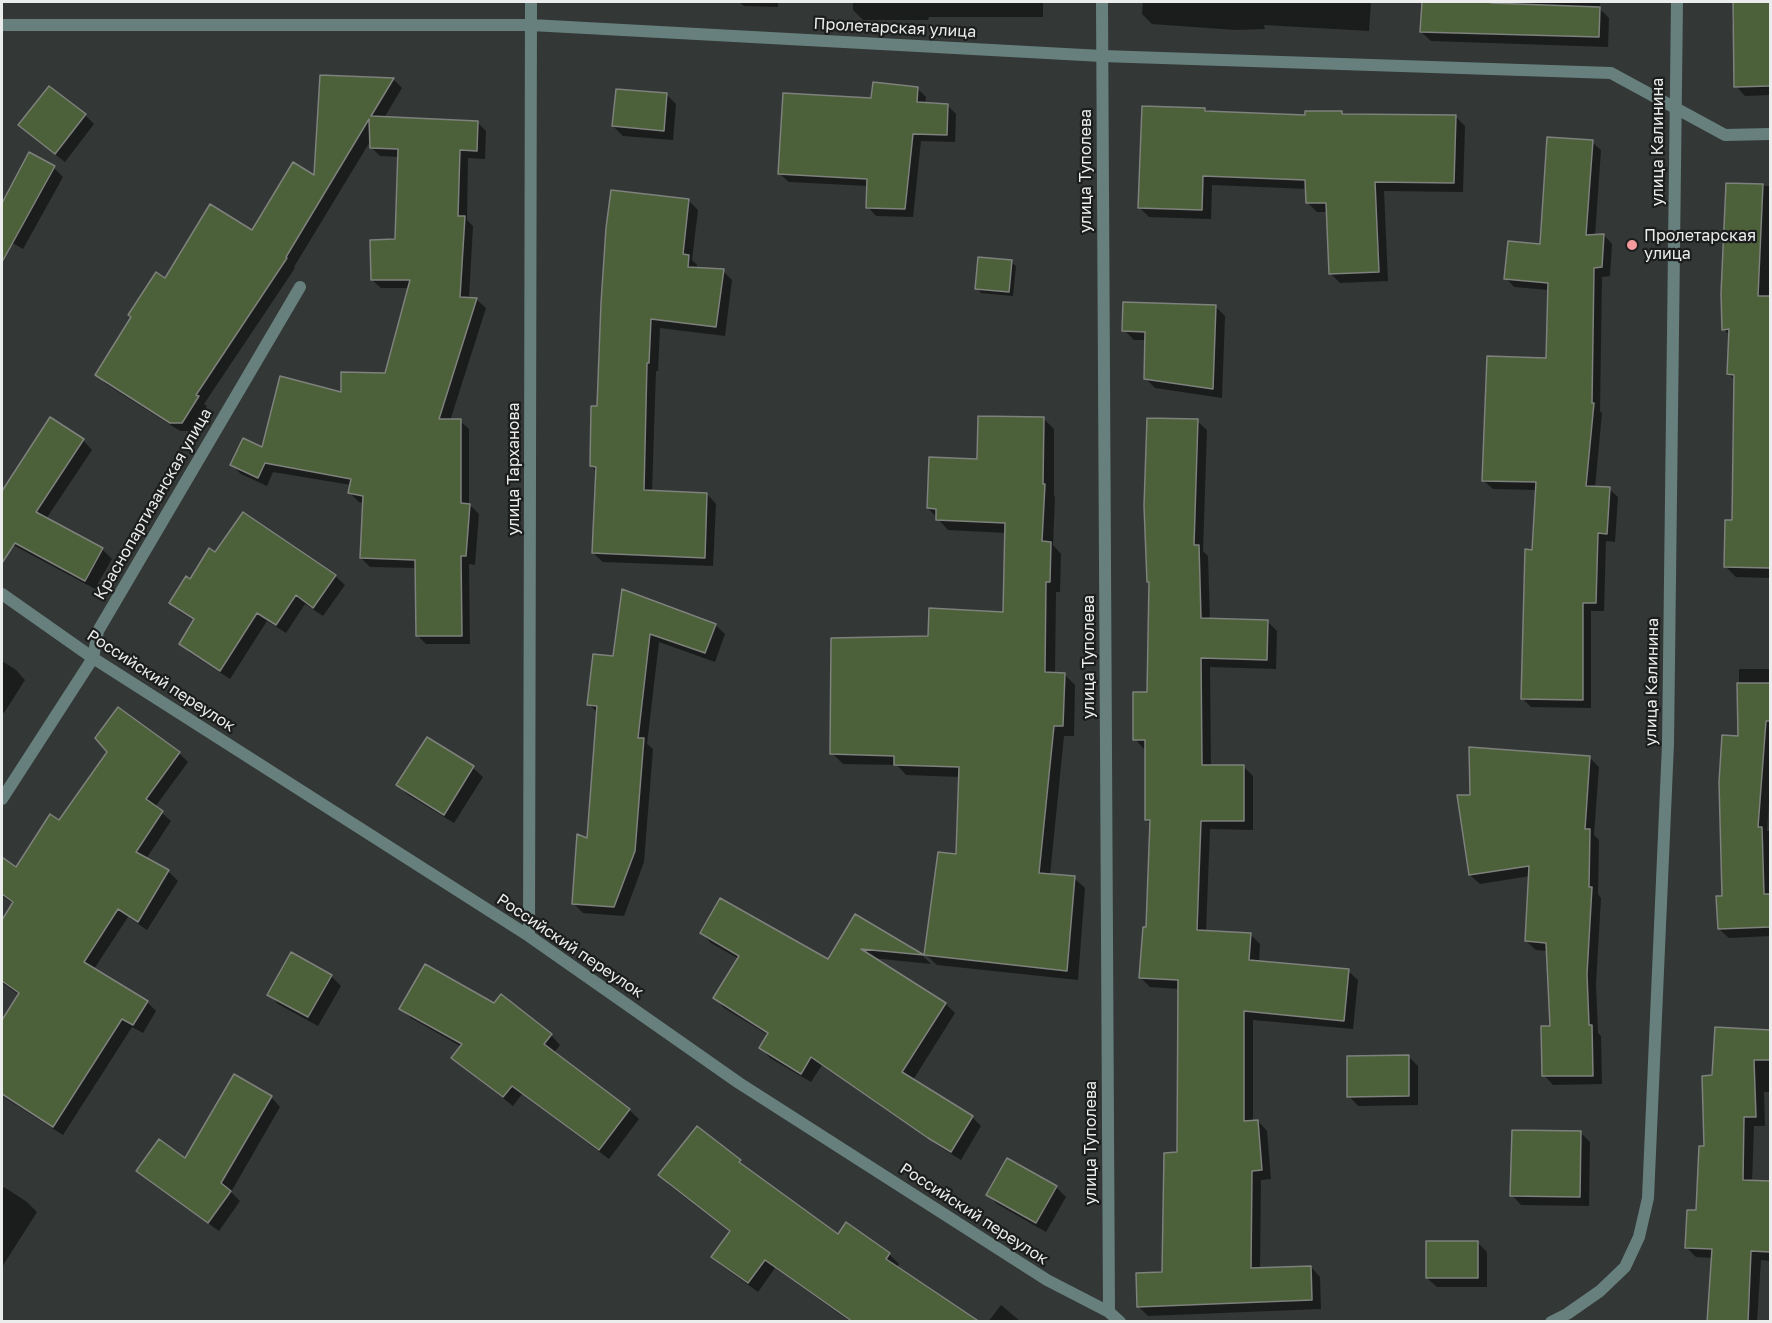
<!DOCTYPE html>
<html>
<head>
<meta charset="utf-8">
<style>
	body { margin:0 }
	#map { position:relative; width:1772px; height:1323px; overflow:hidden; background:#333735; font-family:"Golos Text",sans-serif }
	canvas { display:block }
	.frame { position:absolute; inset:0; border:3px solid #eaedeb; pointer-events:none }
</style>
</head>
<body>
<div id="map">
<canvas width="1772" height="1323"></canvas>
<div class="frame"></div>
</div>
<script>
const c = document.querySelector('canvas').getContext('2d');
c.lineJoin = 'round';
function fillPath(path, color) { c.fillStyle = color; c.fill(path, 'evenodd'); }
const toPath = rows => new Path2D(rows.map(r => 'M' + r).join(''));
function stroke(path, color, width, dash) { c.strokeStyle = color; c.lineWidth = width; c.lineCap = dash ? 'butt' : 'round'; c.setLineDash(dash || []); c.stroke(path); }
function write(font, color, halo, rows, align = 'center') {
  c.font = font + ' "Golos Text",sans-serif'; c.lineWidth = 4.5; c.setLineDash([]); c.textBaseline = 'middle'; c.strokeStyle = halo; c.fillStyle = color; for (const [text, x, y, turn = 0] of rows) {
    c.save(); c.translate(x, y); c.rotate((+turn || 0) * Math.PI / 180); c.textAlign = isNaN(turn) ? turn : align; if (halo) c.strokeText(text, 0, 0); c.fillText(text, 0, 0); c.restore();
  }
}
fillPath(toPath([
	[199,2,237,2,201,3],
	[739,2,778,2,778,7,744,6],
	[853,2,1043,2,1043,17,929,17,928,20,863,20,853,10],
	[1143,2,1371,2,1369,31,1264,25,1265,29,1236,30,1152,24,1142,14],
	[1423,2,1600,2,1600,9,1609,18,1608,47,1431,41,1421,32],
	[1733,2,1770,2,1770,95,1745,96,1736,86,1735,27,1732,25],
	[321,76,394,80,402,88,384,118,477,122,486,131,485,159,468,158,467,220,473,226,469,299,477,300,486,308,450,421,460,421,469,429,469,504,479,514,475,565,469,564,470,644,426,644,417,635,417,568,370,567,361,558,364,503,359,502,350,493,351,485,273,472,267,486,241,474,232,465,263,449,342,394,386,374,409,288,381,288,372,280,397,240,399,157,380,156,371,147,371,140,294,267,295,268,204,404,207,406,191,431,180,431,106,384,97,375,165,280,252,232,316,178],
	[918,89,926,97,925,104,947,105,956,114,955,142,921,141,913,217,876,216,868,207,868,186,789,182,780,174,873,99],
	[667,95,676,104,673,140,623,136,613,126],
	[1205,110,1208,113,1307,116,1341,112,1344,115,1455,116,1465,126,1463,192,1384,191,1388,281,1340,283,1330,273,1328,212,1317,212,1307,202,1307,189,1212,185,1211,219,1149,217,1139,207],
	[85,115,94,124,65,162,30,135,20,125],
	[1592,142,1601,150,1595,236,1604,235,1612,244,1610,276,1602,277,1600,411,1602,413,1595,488,1609,489,1618,497,1615,542,1606,541,1604,611,1591,611,1591,708,1531,707,1522,698,1537,490,1493,489,1484,481,1548,360,1549,290,1514,287,1506,278,1541,246],
	[30,154,54,168,63,177,23,249,2,237,2,206],
	[1727,184,1770,186,1770,578,1736,577,1726,567,1734,522,1735,380,1729,374,1730,336,1724,329],
	[689,201,698,210,692,260,697,265,697,269,723,271,732,280,725,336,660,328,658,371,656,371,652,492,707,494,716,504,713,566,603,562,593,553,597,472,591,466,598,408],
	[1011,262,1016,266,1013,296,981,293,977,288],
	[1215,306,1225,316,1222,398,1155,388,1145,378,1146,340,1134,340,1124,330],
	[1043,418,1054,429,1054,495,1055,497,1053,545,1061,554,1060,592,1056,592,1055,674,1065,675,1075,685,1074,736,1064,736,1050,875,1074,878,1085,888,1078,980,937,965,926,955,957,856,960,777,906,775,897,765,843,764,832,753,929,638,1005,613,1006,533,948,530,928,508,979,460],
	[51,419,83,440,92,450,46,519,102,549,112,559,95,589,2,539,2,494],
	[1197,421,1207,430,1203,551,1208,556,1210,620,1267,621,1277,631,1276,669,1210,667,1211,767,1244,767,1253,776,1253,830,1210,829,1206,932,1250,934,1260,944,1259,963,1348,971,1358,980,1353,1029,1253,1020,1253,1121,1258,1121,1267,1131,1271,1179,1261,1180,1260,1269,1311,1267,1320,1277,1321,1309,1148,1316,1138,1306,1163,1273,1178,1153,1179,989,1150,987,1141,978,1147,928,1151,824,1146,820,1147,749,1144,749,1135,739,1149,693],
	[243,514,335,576,345,585,323,616,305,604,286,633,267,621,230,679,190,653,180,644,195,621,180,612,171,603,216,555],
	[623,591,715,625,725,634,715,662,659,642,647,744,653,749,644,862,624,916,583,913,573,903,588,840,598,713,589,704,615,658],
	[2,661,16,670,25,680,4,713,2,711],
	[1739,669,1770,669,1770,789,1767,831,1770,831,1770,936,1729,938,1719,929,1739,738],
	[427,739,473,768,483,777,454,823,408,795,398,785],
	[179,753,188,762,155,807,171,821,146,859,168,871,178,881,147,930,128,917,94,969,147,1002,156,1011,143,1033,132,1027,63,1135,2,1096,2,1023,19,995,2,983,2,923,14,904,2,896,2,870,7,862,16,869,59,822],
	[1589,757,1599,767,1594,835,1599,840,1598,894,1601,898,1596,984,1598,1033,1601,1036,1602,1084,1553,1085,1544,1075,1551,1027,1548,951,1536,950,1526,941,1530,876,1480,884,1470,875,1472,796],
	[856,916,923,956,931,964,872,958,946,1004,955,1013,913,1080,972,1117,981,1126,961,1160,940,1147,822,1065,811,1082,770,1058,761,1048,768,1035,724,1008,715,998,739,959,711,943,702,933,829,961],
	[292,954,331,976,341,986,318,1026,278,1004,269,994],
	[401,1009,551,1035,560,1045,554,1053,629,1110,639,1119,609,1159,522,1094,513,1106,463,1067,453,1058,462,1047,411,1018],
	[1716,1029,1770,1031,1770,1092,1764,1092,1765,1126,1754,1126,1752,1182,1770,1183,1770,1261,1761,1260,1757,1322,1709,1322,1713,1258,1696,1257,1686,1247,1698,1212,1714,1077],
	[1408,1056,1418,1066,1418,1105,1358,1106,1349,1096],
	[271,1097,280,1107,231,1192,240,1201,219,1231,148,1180,138,1171,186,1160],
	[697,1128,740,1161,749,1171,838,1236,847,1224,889,1254,899,1264,896,1268,977,1322,851,1322,775,1268,758,1292,722,1266,713,1257,730,1232,669,1185,660,1175],
	[1580,1132,1590,1142,1589,1206,1521,1205,1512,1195],
	[4,1187,27,1202,37,1212,2,1267,2,1190],
	[1056,1187,1066,1197,1046,1232,997,1204,987,1194],
	[1477,1242,1487,1252,1487,1287,1437,1287,1427,1278],
	[1001,1305,1021,1322,988,1322]
]), '#0007');
const building = toPath([
	[1422,2,1491,2,1491,3,1600,7,1599,37,1420,32,1422,2],
	[1733,2,1770,2,1770,86,1734,87,1733,2],
	[320,75,394,78,371,116,478,121,477,151,460,150,458,216,465,216,460,297,477,298,439,419,461,419,461,503,470,504,466,556,461,556,462,636,416,636,415,560,360,558,363,496,348,493,351,479,265,463,258,478,230,465,243,438,262,447,280,376,341,392,341,372,385,373,410,280,371,280,370,240,395,239,398,149,370,148,369,119,286,257,287,258,196,395,199,396,182,423,170,423,95,375,131,317,128,315,156,272,165,278,210,204,252,230,293,162,314,175,320,75],
	[873,82,918,87,917,102,948,104,947,135,913,134,905,209,866,208,867,179,778,174,783,93,871,98,873,82],
	[49,86,86,114,55,154,18,125,49,86],
	[616,89,667,93,664,131,612,126,616,89],
	[1142,106,1205,108,1205,111,1305,115,1305,111,1342,111,1342,114,1456,115,1454,183,1375,182,1379,272,1329,274,1326,203,1306,203,1305,180,1203,176,1202,210,1138,208,1142,106],
	[1547,137,1593,140,1586,235,1604,234,1602,267,1594,268,1592,403,1594,403,1586,486,1610,487,1607,534,1598,533,1596,603,1583,603,1583,700,1521,699,1525,549,1532,550,1536,482,1482,481,1487,356,1546,358,1548,283,1504,279,1508,241,1540,244,1547,137],
	[29,152,55,166,2,262,2,203,29,152],
	[1726,183,1763,184,1758,296,1770,296,1770,568,1724,567,1725,520,1732,520,1734,375,1727,374,1729,329,1722,330,1721,293,1726,183],
	[611,190,689,199,683,254,689,255,688,267,724,269,716,327,651,319,649,363,647,363,644,490,707,493,705,558,592,553,596,467,590,466,591,406,597,406,601,303,606,228,611,190],
	[978,257,1012,260,1009,292,975,289,978,257],
	[1123,302,1216,305,1213,389,1144,379,1145,332,1122,331,1123,302],
	[978,416,1044,417,1043,484,1045,484,1042,541,1051,542,1050,582,1046,582,1045,672,1065,673,1063,726,1054,726,1039,873,1075,876,1067,971,924,955,938,852,956,854,959,767,894,765,894,756,830,754,831,638,928,636,929,608,1003,612,1005,523,936,520,936,509,927,508,929,457,977,459,978,416],
	[50,417,84,439,36,512,103,548,85,581,15,543,2,563,2,491,50,417],
	[1147,418,1198,419,1194,545,1199,545,1201,618,1268,620,1267,660,1201,658,1202,765,1244,765,1244,821,1201,821,1197,930,1251,933,1249,960,1349,969,1344,1021,1244,1011,1244,1121,1258,1120,1262,1170,1252,1171,1251,1268,1311,1266,1312,1300,1137,1307,1136,1273,1162,1272,1164,1153,1177,1152,1178,980,1139,978,1143,927,1146,927,1150,820,1145,820,1145,740,1133,740,1133,692,1147,692,1149,582,1147,582,1144,506,1147,418],
	[243,512,336,575,313,608,296,595,276,625,257,613,220,671,179,644,194,619,169,603,186,576,190,579,209,548,215,552,243,512],
	[622,589,716,624,705,653,650,634,638,738,644,738,635,851,614,907,572,904,577,834,587,838,597,706,587,705,593,654,613,656,622,589],
	[1737,683,1770,683,1770,721,1766,721,1758,827,1762,827,1764,894,1770,894,1770,927,1718,929,1716,896,1722,896,1719,782,1722,735,1738,736,1737,683],
	[118,707,180,752,146,799,163,811,136,852,169,870,138,922,118,909,84,962,148,1001,133,1025,122,1019,53,1127,2,1094,2,1020,19,993,2,981,2,920,13,902,2,894,2,857,16,867,50,814,59,820,107,752,95,738,118,707],
	[427,737,474,766,444,815,396,785,427,737],
	[1469,747,1590,756,1585,829,1590,829,1589,887,1592,887,1587,974,1589,1025,1592,1025,1593,1076,1542,1076,1541,1026,1550,1026,1546,943,1525,941,1529,866,1469,875,1457,795,1470,795,1469,747],
	[720,898,828,959,855,914,924,955,861,949,946,1003,902,1072,973,1116,951,1152,928,1138,811,1057,801,1074,759,1048,768,1033,713,998,739,956,700,933,720,898],
	[291,952,332,975,308,1017,267,995,291,952],
	[425,964,494,1003,501,994,552,1034,544,1044,630,1109,599,1150,512,1086,503,1097,451,1058,462,1044,399,1009,425,964],
	[1715,1027,1770,1030,1770,1060,1754,1060,1756,1117,1744,1117,1743,1180,1770,1181,1770,1252,1751,1251,1748,1322,1707,1322,1712,1249,1685,1248,1687,1210,1696,1210,1699,1146,1704,1146,1702,1076,1712,1075,1715,1027],
	[1409,1055,1409,1096,1347,1097,1347,1056,1409,1055],
	[234,1074,272,1096,221,1183,231,1191,208,1223,136,1171,159,1139,185,1158,234,1074],
	[697,1126,741,1160,739,1162,838,1234,846,1222,890,1253,886,1259,980,1322,853,1322,765,1260,748,1283,711,1257,730,1231,658,1175,697,1126],
	[1512,1130,1581,1131,1580,1197,1510,1196,1512,1130],
	[1007,1158,1057,1186,1036,1223,986,1195,1007,1158],
	[1426,1241,1478,1241,1478,1278,1426,1278,1426,1241]
]);
fillPath(building, '#4c603a');
stroke(building, '#7e817c', 1.5);
stroke(toPath([
	[1102,2,1109,1312],
	[2,25,531,25,1102,56,1611,73,1725,135,1770,134],
	[2,594,93,658,529,936,739,1083,1047,1280,1109,1312,1120,1322],
	[2,799,93,658,98,631,300,287],
	[529,936,531,2]
]), '#67807d', 12);
stroke(toPath([
	[1551,1322,1567,1314,1600,1291,1625,1267,1639,1237,1648,1198,1668,744,1677,2]
]), '#67807d', 12);
for (const [x, y, r, color] of [
	[1632,245,6,"#f59b9d"]
]) { const dot = new Path2D(); dot.arc(x, y, r, 0, 2 * Math.PI); c.fillStyle = color; c.fill(dot); stroke(dot, '#1c1e1d', 2); }
write('16px', '#eaedeb', '#1c1e1d', [
	["Пролетарская улица",895,28,3],
	["улица Калинина",1658,142,-90],
	["улица Туполева",1086,171,-90],
	["улица Тарханова",514,469,-90],
	["Краснопартизанская улица",153,504,-60],
	["улица Туполева",1089,657,-90],
	["Российский переулок",161,681,33],
	["улица Калинина",1652,682,-89],
	["Российский переулок",570,946,34],
	["улица Туполева",1091,1143,-90],
	["Российский переулок",974,1214,33]
]);
write('16px', '#eaedeb', '#1c1e1d', [
	["Пролетарская",1644,236],
	["улица",1644,254]
], 'left');
</script>
</body>
</html>
